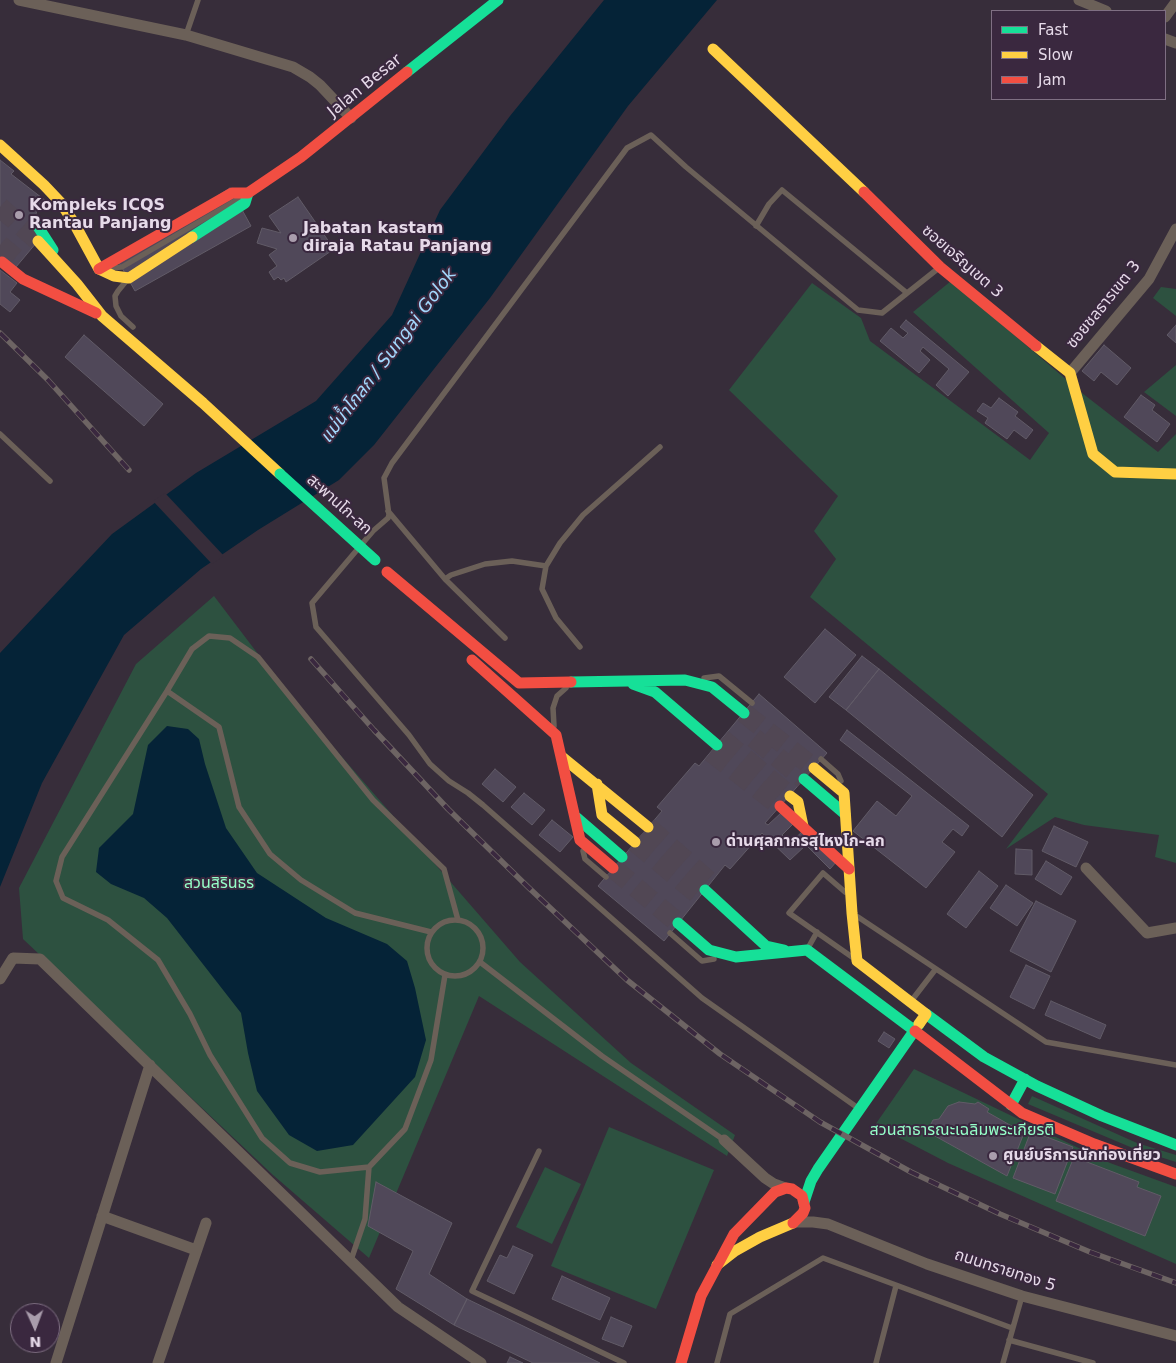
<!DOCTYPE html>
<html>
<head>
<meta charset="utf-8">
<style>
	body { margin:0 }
	#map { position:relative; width:1176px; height:1363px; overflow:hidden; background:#372d3a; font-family:"DejaVu Sans",sans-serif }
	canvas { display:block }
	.legend { position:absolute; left:991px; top:10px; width:175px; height:90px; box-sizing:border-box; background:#3a283f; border:1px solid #7f6f83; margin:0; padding:6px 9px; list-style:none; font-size:15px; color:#e6dae9 }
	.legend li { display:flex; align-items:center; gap:10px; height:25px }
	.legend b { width:25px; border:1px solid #7f6f83 }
	.north { position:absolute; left:10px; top:1303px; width:50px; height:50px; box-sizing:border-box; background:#3a283f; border:1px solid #7f6f83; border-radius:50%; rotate:178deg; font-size:14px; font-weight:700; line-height:20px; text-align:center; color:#e6dae9 }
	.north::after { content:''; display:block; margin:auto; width:18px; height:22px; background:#a99dac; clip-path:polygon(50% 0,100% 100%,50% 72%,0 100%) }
</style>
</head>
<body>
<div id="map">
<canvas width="1176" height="1363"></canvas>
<ul class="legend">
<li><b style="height:6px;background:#16e098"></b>Fast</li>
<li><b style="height:6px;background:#ffcf43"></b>Slow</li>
<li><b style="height:6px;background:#f24e42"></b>Jam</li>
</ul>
<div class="north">N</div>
</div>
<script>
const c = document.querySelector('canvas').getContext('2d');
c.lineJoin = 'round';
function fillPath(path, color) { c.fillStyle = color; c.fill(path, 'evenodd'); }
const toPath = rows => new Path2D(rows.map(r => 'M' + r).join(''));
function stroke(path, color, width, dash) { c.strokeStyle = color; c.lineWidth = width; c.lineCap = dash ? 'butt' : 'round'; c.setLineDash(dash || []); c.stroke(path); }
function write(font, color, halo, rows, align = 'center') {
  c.font = font + ' "DejaVu Sans","Noto Sans Thai",sans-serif'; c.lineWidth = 4; c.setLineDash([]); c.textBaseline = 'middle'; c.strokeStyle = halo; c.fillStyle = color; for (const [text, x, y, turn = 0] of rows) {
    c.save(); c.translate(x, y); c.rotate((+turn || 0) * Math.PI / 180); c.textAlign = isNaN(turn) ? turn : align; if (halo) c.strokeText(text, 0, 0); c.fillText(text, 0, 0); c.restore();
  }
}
fillPath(toPath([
	[951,281,1082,393,1158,452,1176,434,1176,863,1155,857,1159,835,1084,825,1055,817,1006,849,1048,794,810,597,836,559,814,531,838,496,729,390,812,283,861,318,870,341,1030,460,1049,433,913,312],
	[1161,287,1176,289,1176,316,1153,298],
	[1176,365,1176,416,1144,392],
	[214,596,296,704,520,962,631,1063,735,1135,727,1156,479,996,369,1258,273,1175,23,939,19,888,136,664],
	[914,1069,1110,1163,1176,1187,1176,1264,948,1163,875,1125],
	[1032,1096,1137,1143,1176,1155,1176,1162,1135,1149,1028,1104],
	[609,1127,714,1170,656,1309,551,1266],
	[545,1167,581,1184,552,1244,516,1227]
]), '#2d5140');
fillPath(toPath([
	[604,0,717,0,628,106,490,298,374,445,339,480,258,530,201,569,124,635,42,783,0,887,0,653,112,534,196,473,316,401,392,315,440,210,510,116],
	[167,726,188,729,199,739,205,764,226,828,257,873,326,918,387,944,407,961,415,988,426,1040,415,1077,353,1145,317,1151,289,1135,257,1091,248,1053,241,1013,167,918,144,898,111,884,96,872,99,848,133,814,148,745]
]), '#052337');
fillPath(toPath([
	[165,493,224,556,212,564,153,501]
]), '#372d3a');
const building = toPath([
	[0,160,14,171,11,174,46,201,36,213,42,236,16,267,0,265,0,160],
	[230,188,251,226,135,291,117,259,230,188],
	[298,197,334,249,286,282,284,278,281,280,278,277,274,280,269,272,277,266,269,255,277,249,257,243,262,228,281,233,269,216,298,197],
	[0,270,17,283,10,292,20,300,10,312,0,304,0,270],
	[906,320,969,372,948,396,936,385,949,369,923,347,920,351,930,360,919,373,880,341,891,328,903,338,908,333,900,327,906,320],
	[1176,325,1176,343,1167,335,1176,325],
	[84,335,163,404,144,426,65,357,84,335],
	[1104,345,1131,368,1117,385,1101,372,1094,381,1082,371,1104,345],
	[1141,395,1155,405,1152,410,1170,424,1157,442,1124,417,1141,395],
	[999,398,1018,412,1015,416,1033,430,1026,439,1014,430,1007,439,985,423,988,418,977,411,983,403,991,408,999,398],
	[825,629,856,655,815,703,784,677,825,629],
	[862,656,879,669,846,710,829,697,862,656],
	[879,669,1033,795,1002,837,846,710,879,669],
	[759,694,827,753,765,823,768,825,782,812,794,823,782,835,790,843,805,829,837,861,830,869,806,845,790,860,762,833,730,869,725,865,664,941,598,886,662,811,657,807,695,763,699,766,759,694],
	[847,730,969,826,962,836,953,829,942,842,955,852,926,888,853,831,877,801,896,816,912,796,840,740,847,730],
	[495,769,516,787,503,802,482,784,495,769],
	[524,793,545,810,532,825,511,807,524,793],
	[552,820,573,837,560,852,539,835,552,820],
	[1054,826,1088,842,1076,867,1042,851,1054,826],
	[1016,849,1032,850,1032,875,1015,874,1016,849],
	[1046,861,1072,877,1061,895,1035,879,1046,861],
	[979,871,998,886,966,928,947,914,979,871],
	[1006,885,1033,903,1017,926,990,908,1006,885],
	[1036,901,1076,921,1051,972,1010,951,1036,901],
	[1026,965,1050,976,1034,1009,1010,997,1026,965],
	[1051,1001,1106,1025,1100,1039,1045,1015,1051,1001],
	[884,1032,895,1039,889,1048,878,1041,884,1032],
	[959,1102,975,1104,978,1102,989,1109,987,1112,1024,1133,1007,1176,935,1136,928,1130,933,1120,939,1119,948,1106,959,1102],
	[1031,1131,1073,1147,1055,1194,1013,1178,1031,1131],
	[1074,1157,1139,1182,1137,1187,1161,1196,1145,1236,1056,1201,1074,1157],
	[376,1182,452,1223,429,1274,467,1299,454,1325,396,1289,413,1251,368,1226,376,1182],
	[513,1246,533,1255,514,1294,487,1281,500,1255,507,1258,513,1246],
	[562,1276,610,1298,600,1320,552,1299,562,1276],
	[467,1299,600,1363,533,1363,454,1325,467,1299],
	[611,1317,632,1326,623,1347,602,1339,611,1317],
	[510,1357,523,1363,507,1363,510,1357]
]);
fillPath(building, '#504859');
stroke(building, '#615b67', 1);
stroke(toPath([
	[0,207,38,241],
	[0,245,20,262],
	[744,713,814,768],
	[754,738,804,779],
	[722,739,790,796],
	[711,752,780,806],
	[648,827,711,883],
	[635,842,700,896],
	[613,868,678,923]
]), '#514754', 20, [20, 10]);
stroke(toPath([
	[186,35,198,0],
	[756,226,769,204,782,190,907,293],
	[108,268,122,267,240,198],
	[127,280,118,291,115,296,116,306,121,316,133,327],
	[0,434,50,481],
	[388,511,445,579,505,638],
	[445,579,451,575,485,564,512,561,546,566],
	[580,647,556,618,542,589,546,566,560,543,583,515,660,447],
	[704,678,719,676,752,703],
	[167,691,219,727,239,807,270,854,301,880,355,913,431,932],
	[554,726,553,708,557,696,566,688],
	[821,759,838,774,841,781],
	[583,851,585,859,606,877],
	[845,892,823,873,789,913,852,957],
	[858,917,1046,1042,1176,1065],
	'427 948a28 28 0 1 1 56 0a28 28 0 1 1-56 0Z',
	[670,933,702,961,714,959],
	[808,948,817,932],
	[480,962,602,1056,724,1140],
	[445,975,431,1060,405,1129,369,1167,320,1172,290,1163,262,1138,210,1055,190,1014,158,960,108,920,63,898,56,881,62,857,167,691,192,649,209,636,230,638,258,657,373,800,444,869,458,920],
	[912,1000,935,970],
	[858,1108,702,998,483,805,468,793,449,781,430,764,409,735,316,627,312,603,373,531,388,518,389,515,384,478,392,463,627,148,651,135,686,167,858,310,882,313,940,267],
	[539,1151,472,1291,624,1363],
	[351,1260,365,1219,369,1167],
	[1009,1340,1093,1363],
	[717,1363,730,1314,823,1258,1012,1328],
	[876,1363,896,1286],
	[1003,1363,1022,1296]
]), '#6b6058', 5.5);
stroke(toPath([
	[19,0,186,35,293,67,310,77,320,85,351,118],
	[1079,0,1106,11],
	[1165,17,1176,2],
	[1165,39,1176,43],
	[1070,373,1149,279,1176,229],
	[1086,868,1147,933,1176,928],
	[0,979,13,958,40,959,398,1307,481,1363],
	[724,1140,765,1178,774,1184,785,1188],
	[102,1216,196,1250],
	[795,1222,813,1222,828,1224,927,1264,1022,1296,1176,1336],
	[56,1363,150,1065],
	[158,1363,206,1223]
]), '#6b6058', 11);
stroke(toPath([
	[407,72,498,0],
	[35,222,53,250],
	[192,237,245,203,248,193],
	[571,682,685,680,712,687,744,713],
	[633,684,655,692,717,745],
	[804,779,845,814],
	[577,818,622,857],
	[705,890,766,946,784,950],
	[678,923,709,950,736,957,807,950,915,1031],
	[926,1014,984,1057,1037,1086,1102,1116,1176,1145],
	[1011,1105,1025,1079],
	[804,1202,811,1181,818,1169,919,1024]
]), '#16e098', 11);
stroke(toPath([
	[713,49,864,192],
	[0,145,44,185,61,203,74,223,99,269,114,276,129,278,192,237],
	[38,241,77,284,102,316,203,403,280,474],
	[1036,346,1070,373,1093,454,1115,472,1176,474],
	[562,757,648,827],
	[814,768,844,793,852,913,857,961,926,1014,919,1024],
	[597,784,602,815,635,842],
	[790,796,798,802,803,826],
	[717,1265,735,1251,760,1237,793,1223]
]), '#ffcf43', 11);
stroke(toPath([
	[864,192,940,267,1036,346],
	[2,262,23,279,96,313],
	[99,269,232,193,248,193,301,157,407,72],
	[387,572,519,683,571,682],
	[472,660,556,735,580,840,613,868],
	[780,806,849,869],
	[915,1031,1022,1113,1094,1144,1176,1174],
	[681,1363,701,1296,734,1234,775,1192,786,1188,792,1189,802,1196,805,1208,803,1213,793,1223]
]), '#f24e42', 11);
const rail = toPath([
	[0,333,48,380,129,470],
	[311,659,374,730,448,809,528,887,627,980,720,1054,820,1122,911,1172,1000,1214,1090,1252,1176,1283]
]);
stroke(rail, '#6d6463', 5.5);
stroke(rail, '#3a283f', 4, [11]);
stroke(toPath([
	[280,474,375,560]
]), '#16e098', 11);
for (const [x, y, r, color] of [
	[19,215,5,"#a99dac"],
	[293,238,5,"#a99dac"],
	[716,842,5,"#a99dac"],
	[993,1156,5,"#a99dac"]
]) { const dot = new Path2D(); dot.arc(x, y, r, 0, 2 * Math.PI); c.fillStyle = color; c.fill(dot); stroke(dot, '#3a283f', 2); }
write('16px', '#e6dae9', '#3a283f', [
	["Jalan Besar",365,86,-39],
	["ซอยเจริญเขต 3",962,262,41],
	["ซอยชลธารเขต 3",1104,305,-51],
	["สะพานโก-ลก",339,505,42],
	["ถนนทรายทอง 5",1005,1271,18]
]);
write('bold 16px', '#e6dae9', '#3a283f', [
	["Kompleks ICQS",29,206],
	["Rantau Panjang",29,224],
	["Jabatan kastam",303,229],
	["diraja Ratau Panjang",303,247],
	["ด่านศุลกากรสุไหงโก-ลก",726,842],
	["ศูนย์บริการนักท่องเที่ยว",1003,1156]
], 'left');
write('16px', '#95fec8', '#3a283f', [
	["สวนสิรินธร",219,884],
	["สวนสาธารณะเฉลิมพระเกียรติ",962,1131]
]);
write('italic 18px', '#a3d8fd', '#3a283f', [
	["แม่น้ำโกลก / Sungai Golok",389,356,-53]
]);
</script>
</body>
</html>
